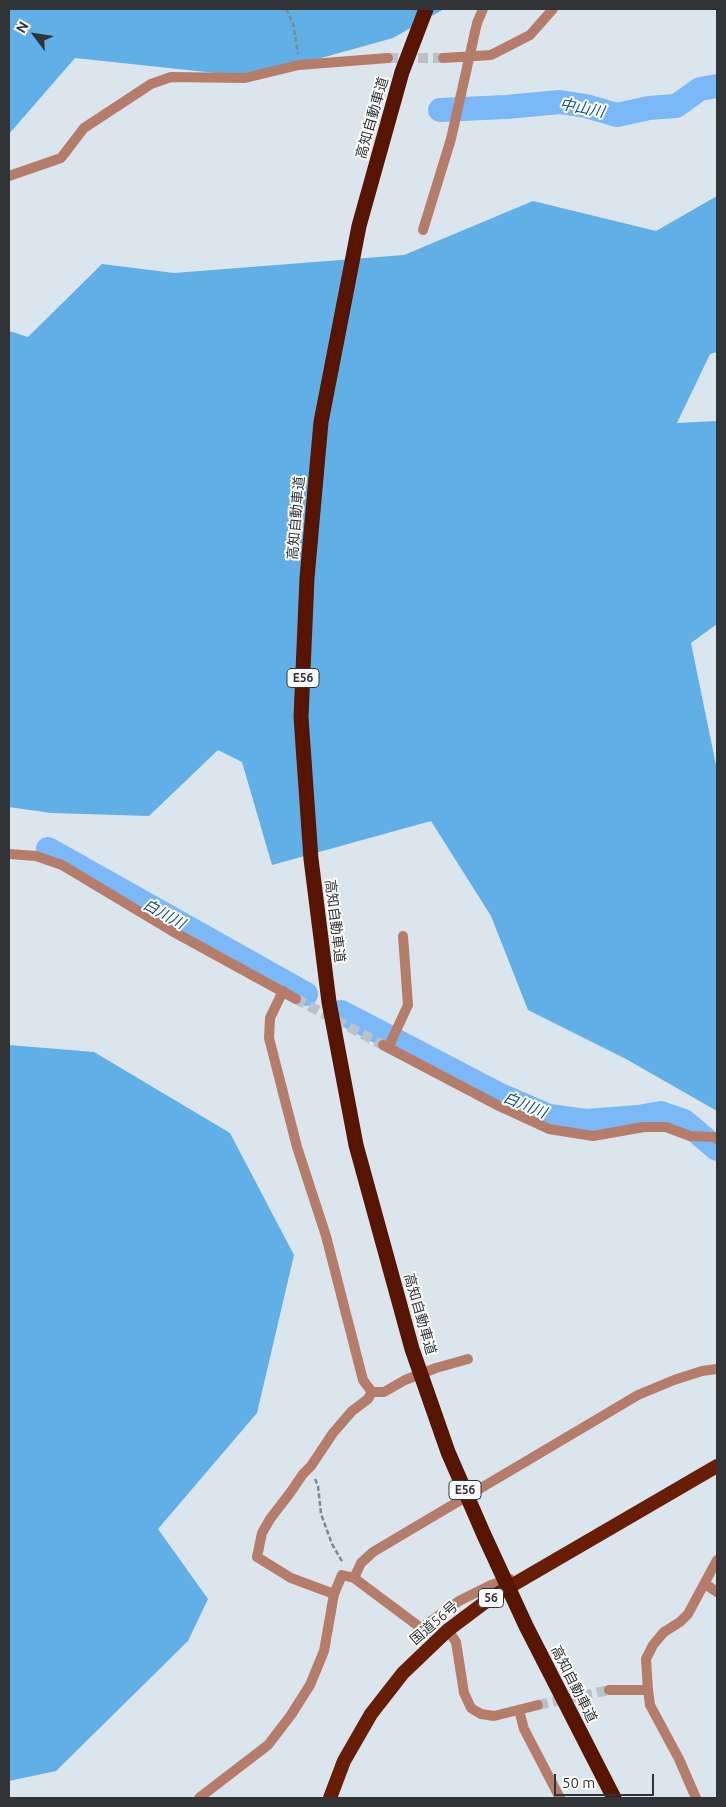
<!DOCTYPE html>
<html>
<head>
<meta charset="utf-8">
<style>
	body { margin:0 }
	#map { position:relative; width:726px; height:1807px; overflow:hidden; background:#dbe5ed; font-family:Ubuntu,sans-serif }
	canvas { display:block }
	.frame { position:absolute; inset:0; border:10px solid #303437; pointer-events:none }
	.north { position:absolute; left:10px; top:10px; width:50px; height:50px; -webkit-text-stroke:4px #fff; paint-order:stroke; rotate:301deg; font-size:14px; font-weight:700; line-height:20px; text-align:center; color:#303437 }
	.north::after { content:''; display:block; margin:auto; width:18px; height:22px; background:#303437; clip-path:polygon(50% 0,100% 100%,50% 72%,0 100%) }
	.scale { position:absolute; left:554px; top:1774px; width:100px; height:22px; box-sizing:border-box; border:2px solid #303437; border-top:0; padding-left:6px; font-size:15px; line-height:18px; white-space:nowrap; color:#303437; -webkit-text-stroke:4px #fff; paint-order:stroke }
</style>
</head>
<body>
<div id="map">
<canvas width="726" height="1807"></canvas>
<div class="frame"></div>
<div class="north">N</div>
<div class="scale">50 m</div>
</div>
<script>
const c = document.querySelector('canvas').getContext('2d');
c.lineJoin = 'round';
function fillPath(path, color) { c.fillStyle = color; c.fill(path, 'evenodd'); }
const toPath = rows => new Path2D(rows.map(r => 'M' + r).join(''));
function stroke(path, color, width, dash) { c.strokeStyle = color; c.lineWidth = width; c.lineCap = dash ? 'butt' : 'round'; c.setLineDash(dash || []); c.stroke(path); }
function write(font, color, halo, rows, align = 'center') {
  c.font = font + ' Ubuntu,"Noto Sans JP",sans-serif'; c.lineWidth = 4; c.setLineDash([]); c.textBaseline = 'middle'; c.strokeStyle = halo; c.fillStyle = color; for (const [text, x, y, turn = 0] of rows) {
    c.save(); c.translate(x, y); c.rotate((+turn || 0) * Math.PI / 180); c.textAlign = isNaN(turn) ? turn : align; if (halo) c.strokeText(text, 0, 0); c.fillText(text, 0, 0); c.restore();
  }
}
fillPath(toPath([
	[9,9,444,9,393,38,253,77,75,58,9,134],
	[717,196,717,352,710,354,677,423,717,421,717,624,691,643,717,770,717,1111,626,1059,528,1010,491,916,431,821,272,865,242,762,218,750,149,816,51,813,9,807,9,331,28,337,102,264,174,273,404,255,533,201,656,231],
	[9,1045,94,1052,230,1133,294,1255,257,1413,158,1529,208,1599,188,1641,56,1771,9,1781]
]), '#60afe7');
stroke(toPath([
	[440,110,506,107,560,102,586,106,617,115,649,108,676,106,700,89,717,86],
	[48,849,306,994],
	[341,1012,498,1094,549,1116,586,1121,638,1117,661,1113,684,1121,717,1149]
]), '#7ab8f8', 24);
stroke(toPath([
	[388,58,443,58],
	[296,999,383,1045],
	[538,1705,609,1690]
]), '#b9c2c9', 10, [10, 5]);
stroke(toPath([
	[286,9,293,23,298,54],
	[315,1479,318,1486,321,1514,332,1544,343,1563]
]), '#81888d', 2.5, [5, 2.5]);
stroke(toPath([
	[443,58,491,55,530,35,553,9],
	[9,176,61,158,84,128,151,84,171,77,245,78,299,65,388,58],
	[423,230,451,139,477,23,483,9],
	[9,854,36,856,62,865,172,931,296,999],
	[283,991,270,1018,269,1038,297,1147,326,1236,363,1380,372,1392,384,1392,405,1380,436,1368,468,1359],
	[383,1045,499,1106,549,1129,593,1136,644,1127,666,1127,690,1136,714,1137,717,1139],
	[388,1048,408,1005,403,936],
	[354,1578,361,1563,373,1552,638,1395,674,1380,702,1371,717,1369],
	[705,1584,717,1592],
	[334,1594,291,1578,257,1557,262,1533,270,1519,290,1493,303,1474,311,1466,333,1433,352,1411,368,1399,372,1392],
	[448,1630,456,1642,464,1693,471,1708,481,1714,494,1716,538,1705],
	[609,1690,648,1690,650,1705,679,1759,696,1798],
	[648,1690,646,1659,653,1645,664,1632,680,1622,688,1614,717,1560],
	[519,1710,524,1729,560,1798],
	[199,1798,268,1745,291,1715,310,1685,324,1651,334,1594,342,1575,354,1578,421,1628,459,1601,491,1585,510,1579]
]), '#b67c6a', 10);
stroke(toPath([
	[330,1798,344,1761,371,1714,403,1673,448,1630,492,1597,717,1466]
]), '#681e06', 14);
stroke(toPath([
	[426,9,402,72,359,226,321,422,307,578,301,717,311,859,329,1002,356,1145,412,1349,448,1452,484,1535,526,1626,614,1798]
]), '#571400', 15);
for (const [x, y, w] of [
	[303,678,32],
	[465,1490,32],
	[491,1598,25]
]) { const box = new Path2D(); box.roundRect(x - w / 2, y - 9.5, w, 19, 4); c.fillStyle = '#fff'; c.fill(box); stroke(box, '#303437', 1); }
write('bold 12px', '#303437', null, [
	["E56",303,678],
	["E56",465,1490],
	["56",491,1598]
]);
write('14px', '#303437', '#fff', [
	["高知自動車道",372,118,-74],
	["高知自動車道",296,518,-85],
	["高知自動車道",335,921,83],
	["高知自動車道",420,1314,74],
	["国道56号",434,1623,-41],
	["高知自動車道",574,1684,63]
]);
write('italic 15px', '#0e528b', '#fff', [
	["中山川",582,108,11],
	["白川川",164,914,29],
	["白川川",525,1105,22]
]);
</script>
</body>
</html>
